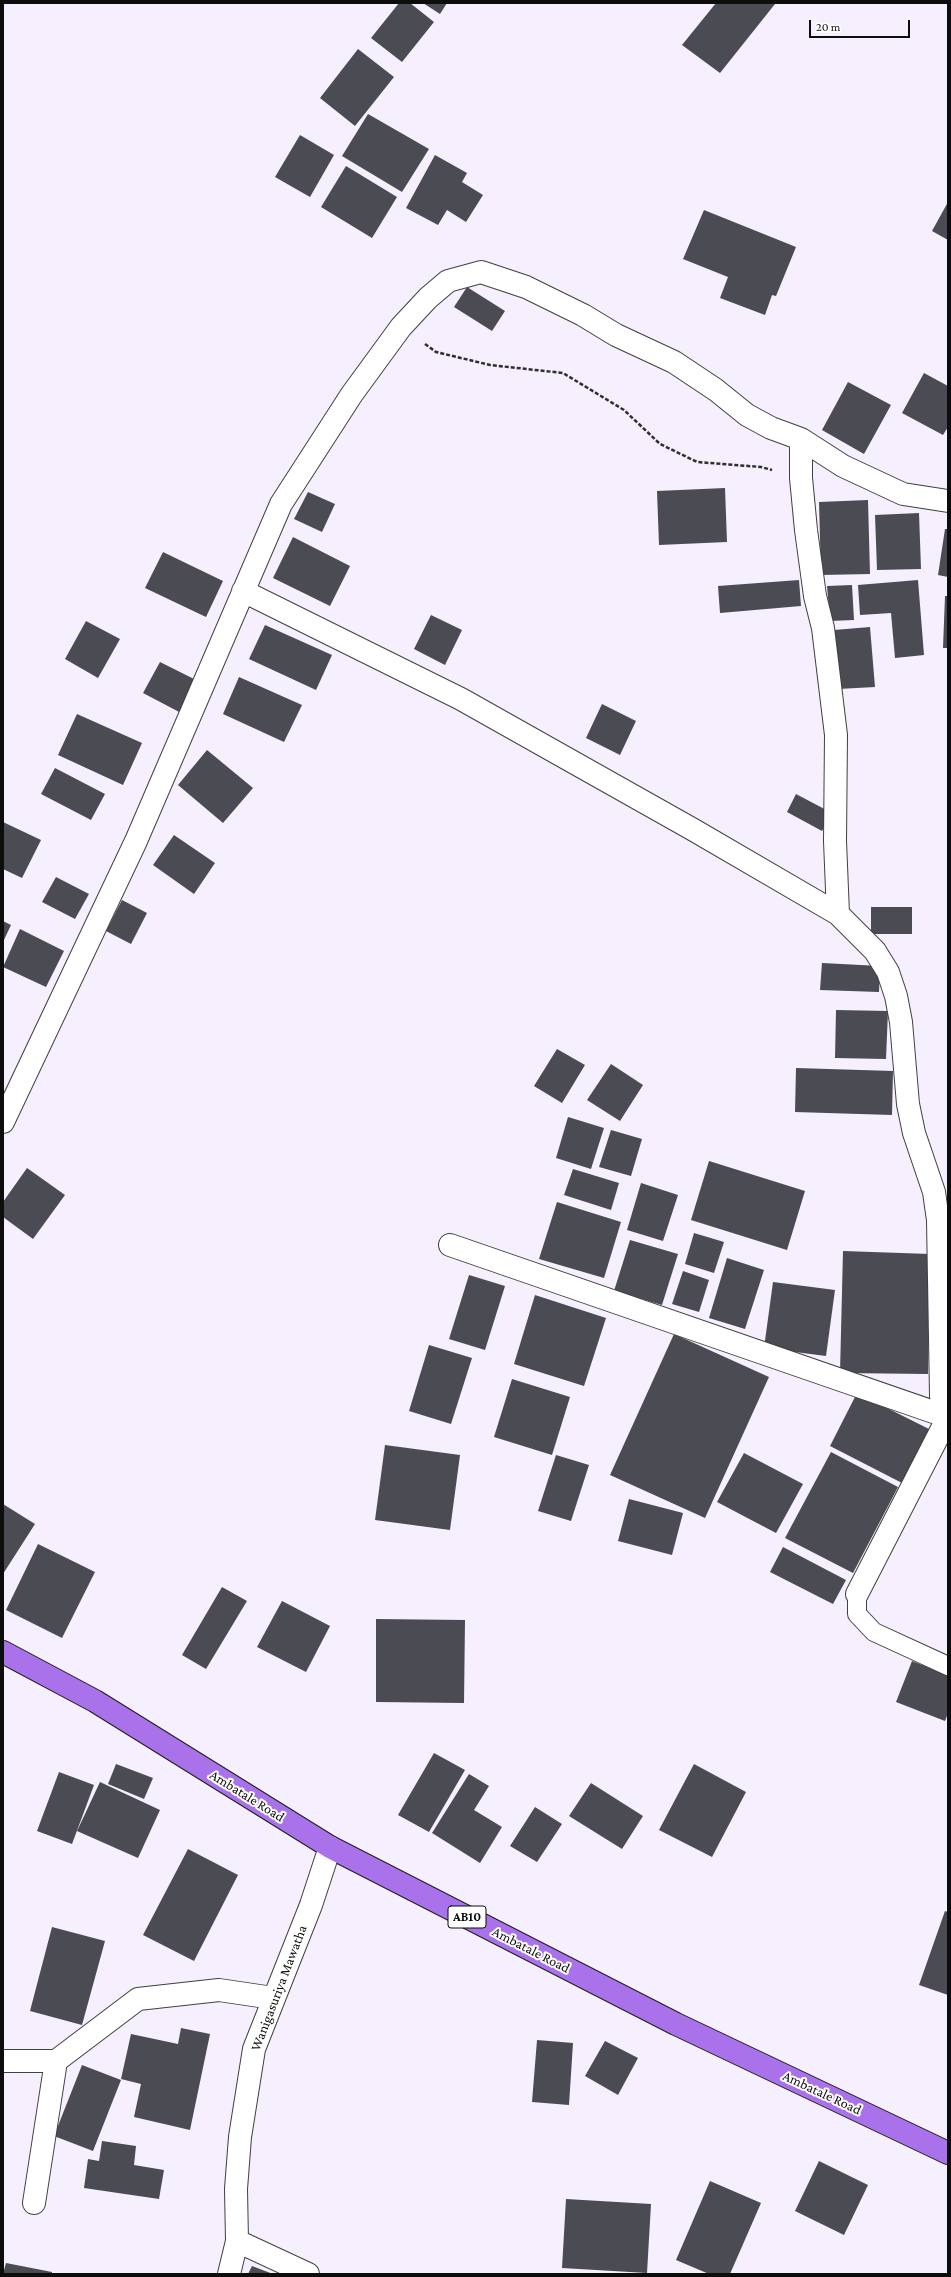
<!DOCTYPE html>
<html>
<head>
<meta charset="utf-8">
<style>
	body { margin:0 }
	#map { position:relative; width:951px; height:2277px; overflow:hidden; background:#f6effd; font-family:"Crimson Pro",serif }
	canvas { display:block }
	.frame { position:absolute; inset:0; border:4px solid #0d0d0d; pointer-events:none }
	.scale { position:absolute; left:809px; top:20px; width:101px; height:18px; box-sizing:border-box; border:2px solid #0d0d0d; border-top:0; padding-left:5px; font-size:12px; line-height:14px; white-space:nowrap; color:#0d0d0d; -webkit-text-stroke:3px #fff; paint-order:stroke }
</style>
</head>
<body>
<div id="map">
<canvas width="951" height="2277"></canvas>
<div class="frame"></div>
<div class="scale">20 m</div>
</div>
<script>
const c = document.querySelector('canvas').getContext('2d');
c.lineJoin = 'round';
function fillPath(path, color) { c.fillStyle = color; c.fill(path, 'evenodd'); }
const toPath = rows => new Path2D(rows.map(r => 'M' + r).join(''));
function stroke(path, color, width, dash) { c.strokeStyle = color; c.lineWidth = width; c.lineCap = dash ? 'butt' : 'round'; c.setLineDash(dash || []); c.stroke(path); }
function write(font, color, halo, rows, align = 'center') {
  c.font = font + ' "Crimson Pro",serif'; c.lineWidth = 4; c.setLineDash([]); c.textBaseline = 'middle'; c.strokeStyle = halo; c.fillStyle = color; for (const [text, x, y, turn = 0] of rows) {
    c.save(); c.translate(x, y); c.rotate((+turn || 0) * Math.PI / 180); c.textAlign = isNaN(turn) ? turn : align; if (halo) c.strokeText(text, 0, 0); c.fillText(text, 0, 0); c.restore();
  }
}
fillPath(toPath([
	[399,3,410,3,434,22,402,62,371,38],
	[423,3,447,3,440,14],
	[716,3,775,4,720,73,682,45],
	[358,49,394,77,355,126,320,98],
	[368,114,429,149,402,192,342,156],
	[300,135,334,155,310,197,275,177],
	[435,155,467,173,462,182,483,195,466,222,447,210,438,225,406,208],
	[346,166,397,197,372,238,321,207],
	[948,202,948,240,932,231],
	[704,210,796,247,776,296,772,295,765,315,720,298,728,277,683,259],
	[467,287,505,311,492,331,454,307],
	[924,373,948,386,948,427,943,435,902,413],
	[848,382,891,405,864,454,822,430],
	[725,488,727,542,659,545,657,491],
	[308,492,335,504,322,532,294,519],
	[868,500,870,574,821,575,819,502],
	[919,513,921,569,877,570,875,515],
	[945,529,948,529,948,577,938,575],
	[293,537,350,566,330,606,273,578],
	[163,552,223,581,206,617,145,588],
	[799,580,801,606,720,613,718,586],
	[918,580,924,655,895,658,891,613,860,615,858,585],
	[852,585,854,620,830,621,827,586],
	[945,596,948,596,948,648,943,648],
	[431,615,462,630,445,665,414,649],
	[86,621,120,639,98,678,65,659],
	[265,625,332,655,316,690,249,659],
	[870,627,875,687,838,689,834,630],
	[160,662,200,682,183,714,143,693],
	[239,677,302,705,284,742,223,714],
	[602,704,636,721,620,755,586,738],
	[77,714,142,743,123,785,58,755],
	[207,750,253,788,223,823,178,785],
	[55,768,105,794,91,820,41,794],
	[796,794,832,813,822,831,787,812],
	[3,822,41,840,22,878,3,869],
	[174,835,215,863,194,894,153,865],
	[56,877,89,894,75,919,42,902],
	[122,900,147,913,131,944,106,931],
	[871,907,912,907,912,934,871,934],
	[3,921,11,925,3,942],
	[20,929,64,951,46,987,3,967],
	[822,963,880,966,879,992,820,990],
	[836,1010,888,1011,886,1059,835,1058],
	[557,1049,585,1065,562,1103,534,1086],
	[611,1064,643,1085,620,1121,587,1100],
	[796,1068,893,1071,892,1115,795,1112],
	[568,1117,604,1128,591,1169,556,1158],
	[611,1130,642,1139,631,1176,599,1167],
	[709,1161,805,1191,787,1250,691,1220],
	[27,1168,65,1195,33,1239,3,1217,3,1202],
	[573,1169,619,1183,611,1210,564,1195],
	[641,1183,678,1195,663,1241,627,1230],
	[557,1202,621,1222,604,1278,539,1259],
	[694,1233,724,1242,714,1273,685,1264],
	[630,1240,678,1254,662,1305,614,1291],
	[843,1251,930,1254,928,1374,840,1373],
	[727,1258,764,1270,745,1329,709,1318],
	[683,1271,709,1280,699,1312,672,1304],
	[469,1275,505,1286,485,1350,449,1339],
	[773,1282,835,1290,826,1356,764,1348],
	[535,1295,606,1318,584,1386,514,1364],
	[674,1334,769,1377,705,1518,610,1475],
	[429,1345,472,1358,451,1424,409,1411],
	[512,1379,570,1397,552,1455,494,1437],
	[857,1393,931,1430,904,1484,830,1446],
	[385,1445,460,1455,450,1530,375,1520],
	[831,1452,898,1487,853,1573,785,1538],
	[744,1453,803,1484,776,1533,717,1502],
	[556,1455,589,1465,571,1521,538,1511],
	[629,1499,683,1513,672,1555,618,1541],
	[3,1504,35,1524,3,1574],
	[38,1544,95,1572,62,1638,6,1610],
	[783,1547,846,1580,833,1604,770,1572],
	[222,1587,247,1601,206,1669,182,1655],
	[282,1601,330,1626,306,1672,257,1647],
	[376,1619,465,1620,464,1703,376,1702],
	[912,1661,948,1675,948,1713,945,1721,896,1702],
	[434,1753,465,1770,429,1832,398,1815],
	[116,1764,153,1778,144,1799,108,1784],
	[694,1764,746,1792,712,1857,659,1830],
	[59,1772,94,1785,72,1844,37,1831],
	[469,1774,489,1786,474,1810,502,1827,480,1863,432,1833],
	[100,1782,160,1810,138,1858,77,1831],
	[591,1783,643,1816,622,1849,569,1816],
	[535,1807,562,1824,537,1862,510,1846],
	[188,1849,238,1875,194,1961,143,1935],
	[945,1911,948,1912,948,1995,919,1985],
	[52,1927,105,1941,82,2025,30,2011],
	[181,2028,210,2034,190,2130,134,2117,141,2084,121,2079,131,2034,178,2044],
	[537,2040,573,2043,569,2105,532,2102],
	[605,2041,638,2058,618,2095,585,2076],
	[82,2065,121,2080,93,2151,54,2136],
	[102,2141,136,2146,134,2165,164,2170,159,2199,84,2188,88,2159,99,2161],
	[819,2161,868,2185,844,2235,795,2211],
	[710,2181,761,2203,730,2274,709,2274,676,2260],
	[566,2199,651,2204,647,2273,562,2268],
	[6,2263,52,2272,52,2274,3,2274],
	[252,2266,273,2274,248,2274]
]), '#4b4b54');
const service = toPath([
	[857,1594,857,1614,874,1632,948,1666]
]);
const minor = toPath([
	[243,591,461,699,692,829,838,914,875,951,888,972,896,996,901,1022,908,1104,914,1133,934,1192,938,1220,941,1396,948,1417],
	[838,914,835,841,836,735,823,628,815,596,806,530,801,478,801,439,843,466,903,494,948,501],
	[3,1122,136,841,281,504,352,394,401,327,428,298,448,281,481,272,526,287,583,315,616,335,674,362,716,390,747,415,771,428,801,439],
	[450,1245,948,1417],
	[857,1594,948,1417],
	[3,2061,56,2061],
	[34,2203,56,2061,138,1999,219,1990,273,1998],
	[237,2241,308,2274],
	[229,2274,237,2241,236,2189,240,2137,254,2049,311,1905,330,1847]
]);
const primary = toPath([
	[3,1652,95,1701,330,1847,676,2024,948,2153]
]);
stroke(service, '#404040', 20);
stroke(minor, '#404040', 24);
stroke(primary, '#1e1e1e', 24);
stroke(toPath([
	[425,344,436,352,490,365,563,373,624,410,660,444,697,462,761,467,772,470]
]), '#2f2f2f', 2.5, [4, 2]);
stroke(service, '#fff', 18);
stroke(minor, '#fff', 22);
stroke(primary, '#aa72ea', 22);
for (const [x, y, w] of [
	[467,1917,38]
]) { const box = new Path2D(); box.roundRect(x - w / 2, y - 11, w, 22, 3); c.fillStyle = '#fff'; c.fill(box); stroke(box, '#0d0d0d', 1); }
write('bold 13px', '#0d0d0d', null, [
	["AB10",467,1917]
]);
write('14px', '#0d0d0d', '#fff', [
	["Ambatale Road",247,1796,32],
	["Ambatale Road",531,1950,27],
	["Wanigasuriya Mawatha",279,1988,-69],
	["Ambatale Road",822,2093,25]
]);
</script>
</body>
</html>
